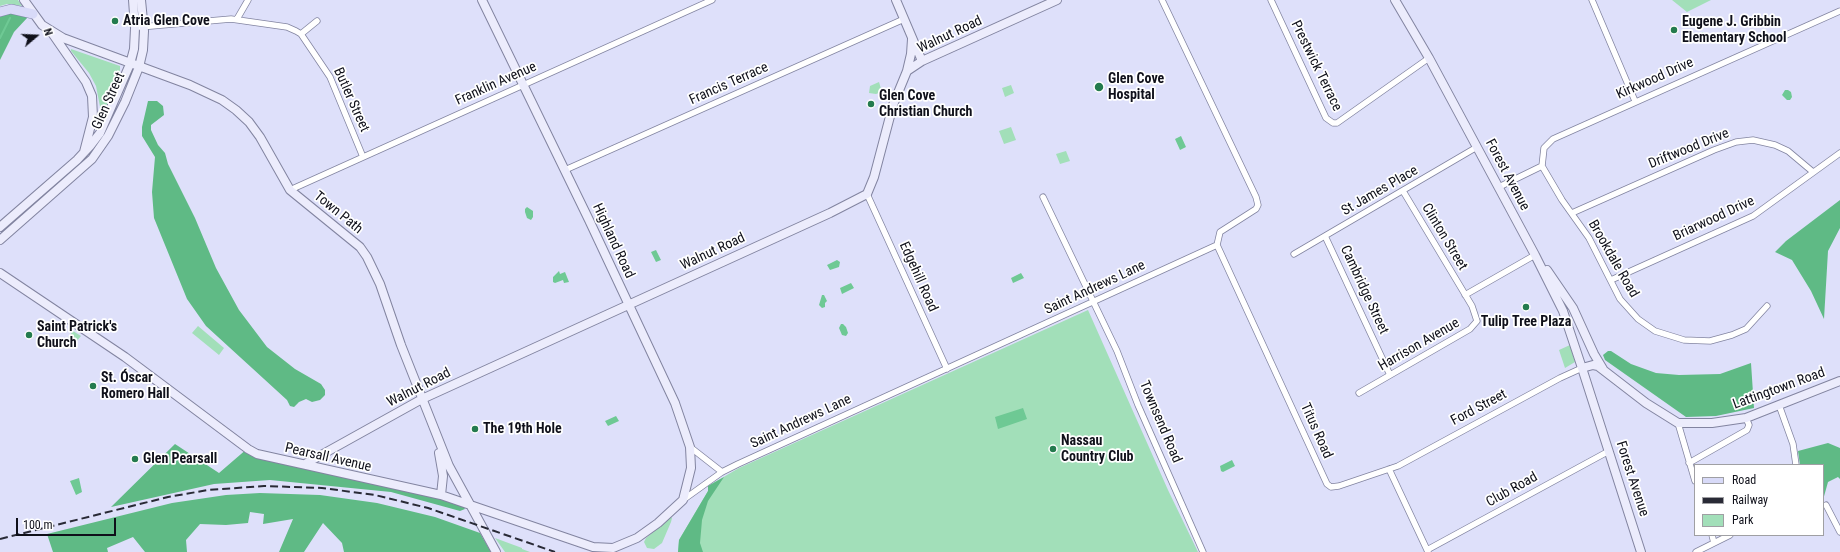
<!DOCTYPE html>
<html>
<head>
<meta charset="utf-8">
<style>
	body { margin:0 }
	#map { position:relative; width:1840px; height:552px; overflow:hidden; background:#dee0fa; font-family:"Roboto Condensed",sans-serif }
	canvas { display:block }
	.legend { position:absolute; left:1694px; top:464px; width:130px; height:72px; box-sizing:border-box; background:#fff; border:1px solid #9f9fa3; margin:0; padding:5px 7px; list-style:none; font-size:12px; color:#0f101a }
	.legend li { display:flex; align-items:center; gap:8px; height:20px }
	.legend b { width:20px; border:1px solid #9f9fa3 }
	.north { position:absolute; left:16px; top:16px; width:40px; height:40px; -webkit-text-stroke:3px #fff; paint-order:stroke; rotate:71deg; font-size:11px; font-weight:700; line-height:16px; text-align:center; color:#0f101a }
	.north::after { content:''; display:block; margin:auto; width:14px; height:18px; background:#0f101a; clip-path:polygon(50% 0,100% 100%,50% 72%,0 100%) }
	.scale { position:absolute; left:16px; top:518px; width:100px; height:18px; box-sizing:border-box; border:2px solid #0f101a; border-top:0; padding-left:5px; font-size:12px; line-height:14px; white-space:nowrap; color:#0f101a; -webkit-text-stroke:3px #fff; paint-order:stroke }
</style>
</head>
<body>
<div id="map">
<canvas width="1840" height="552"></canvas>
<ul class="legend">
<li><b style="height:5px;background:#d8daf8"></b>Road</li>
<li><b style="height:5px;background:#292a36"></b>Railway</li>
<li><b style="height:11px;background:#a2dfb9"></b>Park</li>
</ul>
<div class="north">N</div>
<div class="scale">100 m</div>
</div>
<script>
const c = document.querySelector('canvas').getContext('2d');
c.lineJoin = 'round';
function fillPath(path, color) { c.fillStyle = color; c.fill(path, 'evenodd'); }
const toPath = rows => new Path2D(rows.map(r => 'M' + r).join(''));
function stroke(path, color, width, dash) { c.strokeStyle = color; c.lineWidth = width; c.lineCap = dash ? 'butt' : 'round'; c.setLineDash(dash || []); c.stroke(path); }
function write(font, color, halo, rows, align = 'center') {
  c.font = font + ' "Roboto Condensed",sans-serif'; c.lineWidth = 3.5; c.setLineDash([]); c.textBaseline = 'middle'; c.strokeStyle = halo; c.fillStyle = color; for (const [text, x, y, turn = 0] of rows) {
    c.save(); c.translate(x, y); c.rotate((+turn || 0) * Math.PI / 180); c.textAlign = isNaN(turn) ? turn : align; if (halo) c.strokeText(text, 0, 0); c.fillText(text, 0, 0); c.restore();
  }
}
fillPath(toPath([
	[0,0,18,0,22,6,7,4,0,6],
	[1672,0,1711,0,1687,12],
	[71,49,120,66,120,70,102,117,96,86,89,73,71,51],
	[879,82,882,92,876,94,869,93,870,86],
	[1011,85,1014,93,1005,97,1002,88],
	[1011,127,1016,140,1004,144,999,131],
	[1066,151,1070,161,1060,164,1056,154],
	[1088,310,1168,490,1198,552,678,552,679,540,708,491,708,486,739,468],
	[198,326,224,348,219,355,192,333],
	[73,331,81,336,75,343,68,338],
	[1570,345,1575,362,1565,368,1559,350],
	[671,517,672,518,671,522,662,543,654,549,647,548,644,542,646,538],
	[495,538,522,548,522,549,530,552,505,552]
]), '#a2dfb9');
fillPath(toPath([
	[9,12,26,15,28,17,14,32,0,60,0,14],
	[148,101,157,101,163,106,164,115,151,125,151,130,158,145,165,153,168,164,195,218,216,268,239,310,267,347,295,369,321,384,325,390,325,395,320,400,312,402,306,399,299,402,294,407,290,406,287,400,206,326,187,299,154,218,152,192,155,157,142,136,142,127],
	[1840,200,1840,228,1828,251,1824,319,1811,291,1792,260,1775,252,1786,241],
	[1608,351,1611,351,1631,364,1656,373,1679,375,1720,374,1751,363,1754,408,1716,416,1686,417,1605,360,1603,355],
	[1828,443,1840,448,1840,479,1838,477,1828,482,1823,500,1823,465,1800,465,1798,451],
	[175,444,219,473,248,448,438,495,463,506,465,509,460,511,391,492,270,480,214,484,111,507],
	[724,477,708,501,702,520,700,543,703,552,678,552,679,540,708,491,708,486],
	[260,493,320,495,377,503,435,517,480,533,491,552,344,552,342,543,323,523,304,552,279,552,293,519,263,524,264,514,250,512,248,523,226,525,200,524,186,540,187,552,145,552,133,537,107,548,108,552,53,552,47,534,172,503,226,495]
]), '#5fba85');
fillPath(toPath([
	[1703,32,1706,37,1694,42,1693,41,1692,37],
	[1785,90,1788,90,1791,92,1792,97,1790,100,1787,100,1782,95],
	[1181,136,1186,147,1180,150,1175,139],
	[527,207,533,211,533,217,531,220,527,218,525,212,525,209],
	[656,250,661,260,656,262,651,252],
	[837,260,840,262,839,267,830,270,827,265],
	[559,271,560,274,565,272,569,282,564,283,563,280,555,283,553,282,553,277],
	[1021,273,1024,278,1013,283,1011,278],
	[851,283,854,288,842,294,840,288],
	[822,295,824,295,827,301,825,303,825,307,822,308,819,305],
	[841,324,843,324,846,327,848,333,846,336,842,335,839,328],
	[1023,408,1027,419,998,429,995,417],
	[616,416,619,421,608,426,605,421],
	[1232,460,1235,466,1223,472,1221,471,1220,466],
	[79,478,82,492,76,495,70,481]
]), '#6ec994');
stroke(toPath([
	[0,38,10,18]
]), '#6ec994', 2);
const street = toPath([
	[1271,0,1326,118,1333,123,1337,123,1429,58],
	[1592,0,1635,101],
	[237,19,248,0],
	[140,27,231,19,287,27,296,31,301,34,330,77,363,157],
	[301,34,317,21],
	[1542,166,1544,148,1553,139,1840,11],
	[1542,166,1562,200,1589,238,1620,299,1638,319,1655,331,1684,340,1710,341,1732,335,1746,329,1767,306],
	[565,170,904,19],
	[1499,187,1542,166],
	[290,190,712,0],
	[867,194,947,369],
	[1043,197,1117,351,1138,405,1203,552],
	[1572,213,1714,150,1736,142,1753,140,1775,145,1788,151,1813,172],
	[1325,236,1390,375],
	[1217,245,1327,484,1331,487,1339,486,1398,466,1560,378,1582,368],
	[1294,254,1477,147],
	[1611,280,1753,216,1840,153],
	[1465,295,1535,255],
	[1359,393,1470,329,1477,321,1472,306,1403,191],
	[1779,405,1793,444,1796,465],
	[1678,423,1695,481],
	[690,447,722,472],
	[1689,463,1747,430,1749,425,1746,418],
	[1389,469,1428,552],
	[683,500,722,472,738,464,1217,245,1220,232,1256,209,1258,205,1256,197,1162,0],
	[1826,505,1840,532],
	[1712,535,1714,543],
	[1427,550,1609,451],
	[1696,552,1730,535]
]);
const secondary = toPath([
	[24,0,42,25,63,38,190,85,222,100,236,110,249,122,260,137,290,190,360,247,367,257,380,284,401,345,449,466,496,552],
	[896,0,922,61],
	[1395,0,1429,58,1535,255,1563,311,1582,368,1593,365,1598,366,1646,403,1678,423,1712,423,1746,418,1840,381],
	[52,33,86,82,92,96,93,117,84,152],
	[907,71,911,54,912,39],
	[0,227,77,160,90,146,100,133,130,64,134,49,135,28,133,0],
	[0,240,92,159,108,136,125,102,139,67,143,50,144,31,141,0],
	[1547,270,1573,308,1594,354,1603,369],
	[0,273,125,357,248,449,257,454,441,495,593,547,613,548,637,538,658,523,683,500,691,468,690,447,675,403,589,220,482,0],
	[1582,368,1641,552],
	[439,453,443,476,441,495],
	[305,464,422,399,830,213,867,194,874,177,893,105,907,71,922,61,1057,0]
]);
const primary = toPath([
	[0,12,11,9,33,14]
]);
stroke(street, '#8284a0', 7);
stroke(secondary, '#8284a0', 10);
stroke(primary, '#8183a8', 10);
stroke(street, '#fff', 5.5);
stroke(secondary, '#ececfc', 8);
stroke(primary, '#d8daf8', 9);
stroke(toPath([
	[0,539,168,497,208,490,264,486,322,488,375,495,428,508,555,552]
]), '#292a36', 2, [8, 4]);
for (const [x, y, r, color] of [
	[115,21,4,"#247b4e"],
	[1674,30,4,"#247b4e"],
	[1099,87,5,"#247b4e"],
	[871,104,4,"#247b4e"],
	[1526,307,4,"#247b4e"],
	[29,335,4,"#247b4e"],
	[93,386,4,"#247b4e"],
	[475,429,4,"#247b4e"],
	[1053,449,4,"#247b4e"],
	[135,459,4,"#247b4e"]
]) { const dot = new Path2D(); dot.arc(x, y, r, 0, 2 * Math.PI); c.fillStyle = color; c.fill(dot); stroke(dot, '#fff', 1.5); }
write('bold 14px', '#0f101a', '#fff', [
	["Atria Glen Cove",123,21],
	["Eugene J. Gribbin",1682,22],
	["Elementary School",1682,38],
	["Glen Cove",1108,79],
	["Hospital",1108,95],
	["Glen Cove",879,96],
	["Christian Church",879,112],
	["Tulip Tree Plaza",1526,322,"center"],
	["Saint Patrick's",37,327],
	["Church",37,343],
	["St. Óscar",101,378],
	["Romero Hall",101,394],
	["The 19th Hole",483,429],
	["Nassau",1061,441],
	["Country Club",1061,457],
	["Glen Pearsall",143,459]
], 'left');
write('14px', '#0f101a', '#fff', [
	["Walnut Road",950,35,-25],
	["Prestwick Terrace",1316,66,64],
	["Kirkwood Drive",1655,79,-24],
	["Franklin Avenue",496,84,-24],
	["Francis Terrace",729,84,-24],
	["Butler Street",351,100,66],
	["Glen Street",109,101,-66],
	["Driftwood Drive",1689,149,-22],
	["Forest Avenue",1507,175,62],
	["St James Place",1380,191,-30],
	["Town Path",338,213,39],
	["Briarwood Drive",1714,219,-25],
	["Clinton Street",1444,237,59],
	["Highland Road",613,241,65],
	["Walnut Road",713,252,-25],
	["Brookdale Road",1613,259,60],
	["Edgehill Road",918,277,66],
	["Saint Andrews Lane",1095,288,-25],
	["Cambridge Street",1364,290,65],
	["Harrison Avenue",1419,345,-30],
	["Walnut Road",419,388,-27],
	["Lattingtown Road",1779,389,-20],
	["Ford Street",1479,408,-28],
	["Saint Andrews Lane",801,422,-25],
	["Townsend Road",1160,422,67],
	["Titus Road",1316,431,66],
	["Pearsall Avenue",328,458,13],
	["Forest Avenue",1632,479,72],
	["Club Road",1512,490,-29]
]);
</script>
</body>
</html>
